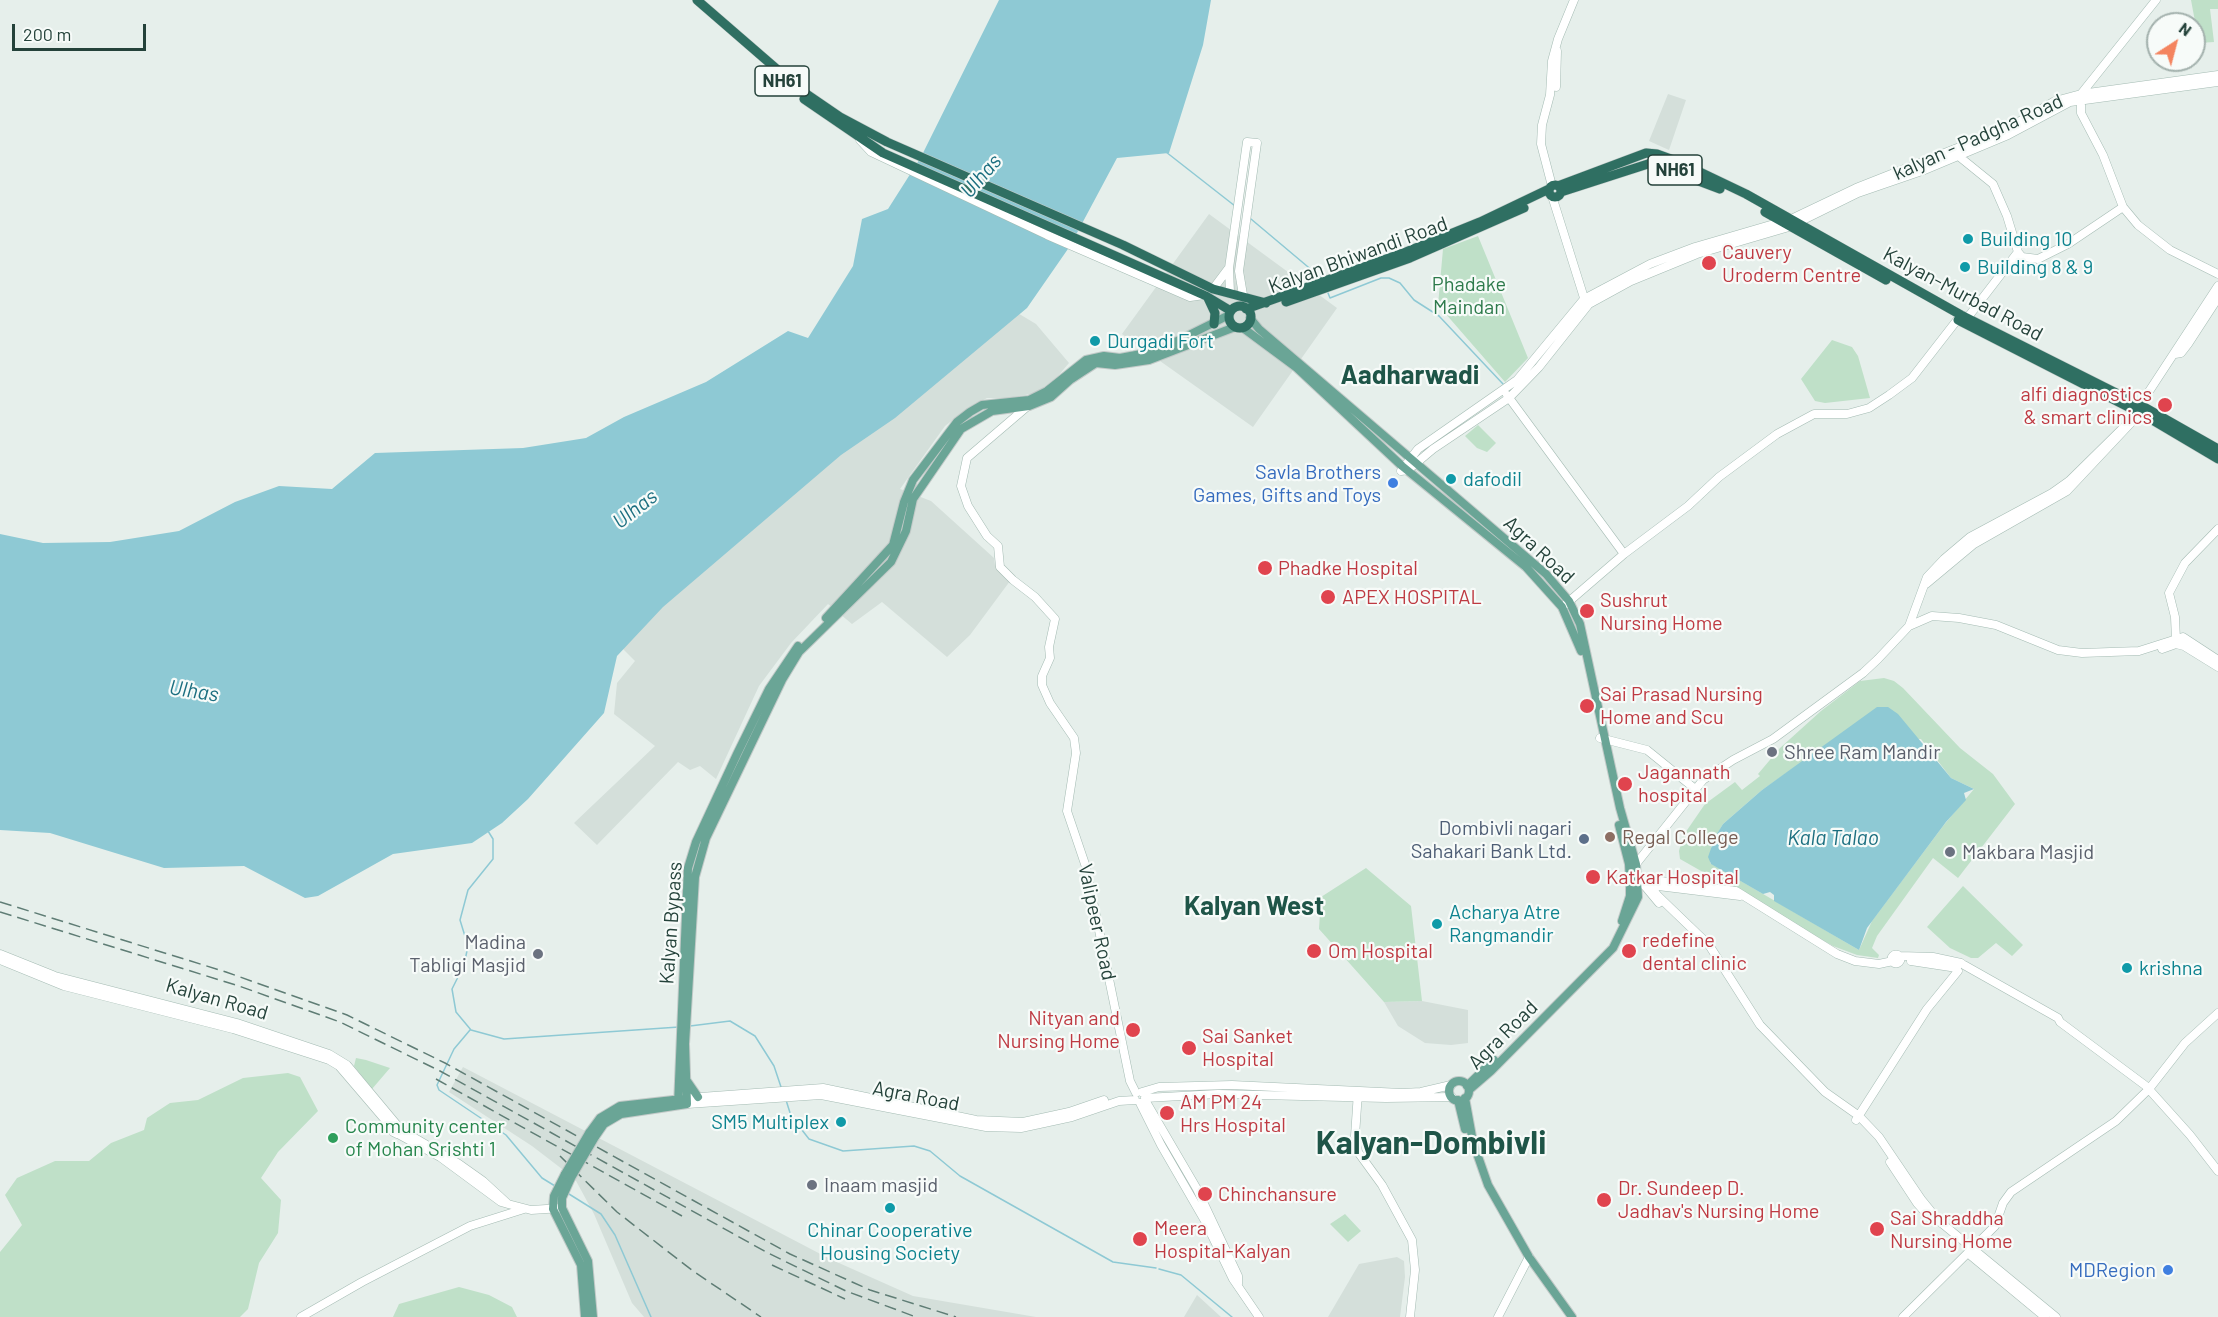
<!DOCTYPE html>
<html>
<head>
<meta charset="utf-8">
<style>
	body { margin:0 }
	#map { position:relative; width:2218px; height:1317px; overflow:hidden; background:#e6efeb; font-family:Barlow,sans-serif }
	canvas { display:block }
	.north { position:absolute; left:2146px; top:12px; width:60px; height:60px; box-sizing:border-box; background:#f7fbf9; border:2px solid #a3b1ad; border-radius:50%; rotate:36deg; font-size:16px; font-weight:700; line-height:24px; text-align:center; color:#24423a }
	.north::after { content:''; display:block; margin:auto; width:21px; height:27px; background:#f4845f; clip-path:polygon(50% 0,100% 100%,50% 72%,0 100%) }
	.scale { position:absolute; left:12px; top:24px; width:134px; height:27px; box-sizing:border-box; border:3px solid #24423a; border-top:0; padding-left:8px; font-size:18px; line-height:21px; white-space:nowrap; color:#24423a; -webkit-text-stroke:4px #f7fbf9; paint-order:stroke }
</style>
</head>
<body>
<div id="map">
<canvas width="2218" height="1317"></canvas>
<div class="north">N</div>
<div class="scale">200 m</div>
</div>
<script>
const c = document.querySelector('canvas').getContext('2d');
c.lineJoin = 'round';
function fillPath(path, color) { c.fillStyle = color; c.fill(path, 'evenodd'); }
const toPath = rows => new Path2D(rows.map(r => 'M' + r).join(''));
function stroke(path, color, width, dash) { c.strokeStyle = color; c.lineWidth = width; c.lineCap = dash ? 'butt' : 'round'; c.setLineDash(dash || []); c.stroke(path); }
function write(font, color, halo, rows, align = 'center') {
  c.font = font + ' Barlow,sans-serif'; c.lineWidth = 4.5; c.setLineDash([]); c.textBaseline = 'middle'; c.strokeStyle = halo; c.fillStyle = color; for (const [text, x, y, turn = 0] of rows) {
    c.save(); c.translate(x, y); c.rotate((+turn || 0) * Math.PI / 180); c.textAlign = isNaN(turn) ? turn : align; if (halo) c.strokeText(text, 0, 0); c.fillText(text, 0, 0); c.restore();
  }
}
fillPath(toPath([
	[1668,94,1686,100,1669,150,1649,141],
	[1209,214,1337,308,1253,427,1122,334],
	[1016,312,1036,324,1069,363,1058,376,1036,393,1008,398,987,398,970,407,945,426,900,489,931,501,994,558,995,565,1010,581,970,635,947,657,882,602,852,624,828,604,791,643,759,686,716,779,700,766,690,770,678,762,597,845,574,823,655,746,614,714,617,683,635,661,614,640,706,562],
	[1422,1001,1468,1010,1468,1043,1451,1045,1425,1043,1398,1026,1384,1002],
	[463,1067,830,1259,913,1296,1036,1317,644,1317,632,1303,594,1214,575,1179,532,1146,449,1092],
	[1397,1257,1404,1261,1405,1277,1400,1317,1328,1317,1359,1264],
	[1197,1295,1221,1317,1184,1317]
]), '#d4dfda');
fillPath(toPath([
	[2191,0,2218,0,2218,9,2210,9,2214,42,2199,43],
	[1478,236,1528,358,1505,382,1438,305,1443,249],
	[1832,340,1852,347,1858,356,1870,398,1825,403,1815,401,1801,379],
	[1478,425,1496,443,1487,452,1477,448,1465,436],
	[1884,678,1894,681,1903,688,1960,748,1993,774,2015,804,1958,878,1933,858,1877,936,1872,948,1879,955,1878,958,1857,955,1833,946,1680,859,1679,851,1683,836,1705,804,1735,782,1742,790,1760,776,1758,774,1780,748,1821,711,1860,681],
	[1837,738,1921,739,1951,778,1974,789,1943,826,1872,921,1859,950,1710,863,1712,843,1723,824,1762,790],
	[1366,868,1411,906,1422,1001,1384,1002,1319,929,1321,897],
	[1963,886,2023,945,2012,956,1996,943,1978,958,1971,958,1950,948,1927,927],
	[356,1058,366,1060,390,1068,372,1089,354,1066],
	[288,1073,300,1077,318,1111,278,1152,261,1178,281,1200,278,1233,259,1263,248,1309,240,1317,0,1317,0,1252,22,1225,5,1195,17,1178,55,1161,89,1161,111,1143,144,1130,147,1118,170,1103,198,1100,243,1078],
	[1345,1214,1361,1231,1348,1242,1330,1224],
	[459,1287,489,1295,512,1307,517,1317,393,1317,399,1304]
]), '#bfe0c8');
fillPath(toPath([
	[999,0,1211,0,1203,45,1169,153,1117,158,1070,246,1027,308,895,418,841,455,663,607,617,656,604,713,528,799,502,823,472,843,393,854,318,896,305,898,244,866,164,868,50,833,0,830,0,534,43,543,110,542,179,531,235,502,279,486,332,489,375,453,523,448,586,438,624,417,706,382,788,331,808,338,853,266,862,219,888,209,921,157],
	[1877,707,1888,707,1898,714,1951,778,1974,789,1964,793,1966,800,1946,822,1867,928,1859,950,1774,901,1774,895,1770,892,1763,894,1711,864,1708,857,1715,837,1723,824,1762,790]
]), '#8ec9d4');
stroke(toPath([
	[1166,152,1235,206],
	[1251,219,1320,277],
	[1328,293,1330,298,1381,278,1389,278,1400,283,1414,300,1439,316,1503,384],
	[488,831,493,839,493,859,468,890,460,920,468,946,464,965,452,989,456,1012,471,1030,504,1039,679,1027],
	[690,1026,730,1021,755,1036,774,1066,781,1087],
	[470,1030,454,1049,437,1085,439,1090,506,1135,542,1178,555,1186],
	[786,1100,791,1116,809,1139,843,1151,914,1146,930,1151,960,1176,1113,1262,1156,1268],
	[569,1194,601,1214,615,1235,651,1317],
	[1159,1269,1181,1275,1232,1317]
]), '#8ec9d4', 1.5);
const secondary = toPath([
	[2156,0,2081,94,2081,113,2103,155,2123,207,2138,225,2170,250,2218,274],
	[2218,75,2081,94,2055,101,2008,128,1856,188,1791,219,1695,247,1650,264,1584,299,1517,380,1418,449,1401,471,1408,470,1433,449,1509,398,1539,367,1589,304,1631,281,1697,254,1789,227,1858,193,1922,171,2008,135,2070,102,2218,82],
	[1556,87,1557,51],
	[860,140,871,152,1047,235,1190,297,1204,295],
	[1956,154,1993,184,2007,216,2018,252,1965,321],
	[1552,186,1541,144,1542,125,1550,95,1552,61,1558,39,1574,0],
	[1552,196,1585,301],
	[2018,252,2022,257,2038,259,2068,244,2123,207],
	[1213,289,1228,269],
	[1230,293,1229,268,1247,142,1257,143,1239,271,1243,295],
	[2175,354,2181,353,2188,344,2218,298],
	[1507,395,1624,554],
	[1029,405,967,458,961,486,968,506,987,536,998,546,1000,567,1013,580,1035,597,1055,619,1049,647,1050,658,1042,676,1042,685,1050,703,1074,738,1076,753,1067,811,1086,867,1130,1081,1136,1093],
	[1926,584,1974,544,2067,491,2144,409],
	[1566,604,1624,554,1688,506,1719,477,1777,434,1814,414,1847,414,1869,408,1889,395,1912,378,1961,315],
	[1909,626,1932,616,1959,618,1996,625,2058,650,2082,653,2139,651,2183,637,2218,660],
	[2176,640,2175,617,2169,593,2185,563,2218,529],
	[2162,649,2176,644,2184,646,2218,667],
	[1600,738,1647,750,1694,788],
	[1636,864,1703,780,1733,760,1773,739,1863,673,1878,659,1909,626,1927,577,1944,559,1970,537,2052,493,2069,481,2129,422,2218,286],
	[1644,879,1644,885,1659,903],
	[1646,879,1736,891,1837,954,1855,961,1879,964,1893,961],
	[1650,879,1650,886,1658,896,1709,945,1760,1025,1825,1092,1859,1116,1879,1137,1921,1199,1939,1221,2056,1317],
	[1650,885,1740,896],
	[0,954,55,976,237,1023,329,1054,347,1065,397,1125],
	'1891.5 959a4.5 4.5 0 1 1 9 0a4.5 4.5 0 1 1-9 0Z',
	[1900,956,1933,957,1961,963],
	[0,960,64,986,233,1029,329,1060,339,1066,392,1128,393,1132,397,1134,401,1130,397,1125,392,1128],
	[1911,961,1957,968],
	[1964,965,2058,1018,2060,1022,2146,1086,2190,1135,2218,1171],
	[1142,1092,1159,1087,1232,1085,1402,1093,1421,1092,1451,1085],
	[1358,1092,1355,1136,1358,1152,1382,1185,1412,1240,1415,1270,1410,1317],
	[687,1098,823,1088,976,1120,1023,1122,1069,1112,1104,1100],
	[1145,1098,1218,1094,1386,1098,1452,1097],
	[1145,1100,1197,1189,1238,1276,1238,1284],
	[1140,1103,1161,1145,1205,1221,1233,1279,1259,1317],
	[687,1104,821,1095,986,1127,1021,1128,1072,1117,1119,1101,1135,1100],
	[1856,1120,1927,1009,1958,971],
	[398,1134,440,1157,501,1202,508,1204,483,1181,459,1164,401,1130],
	[1890,1162,1917,1203,1932,1220],
	[508,1204,531,1210,562,1208],
	[1970,1255,2045,1317],
	[301,1317,362,1282,470,1226,524,1209],
	[1498,1317,1529,1257],
	[1903,1317,1995,1226,2003,1203,2011,1192,2116,1121,2149,1089,2185,1043,2218,1013]
]);
const primary = toPath([
	[1250,318,1259,329,1546,574,1569,601,1580,624,1620,808,1636,864,1638,897,1613,948,1491,1071,1469,1090],
	[1243,328,1297,368,1402,466,1526,567,1562,607,1581,651],
	[826,618,893,545,904,502,913,480,957,422,970,412,982,405,1029,400,1047,391,1086,360,1104,356,1120,358,1157,351,1229,315],
	[1619,825,1629,864,1630,883,1630,896,1622,921],
	[687,1081,698,1097],
	'1449 1091a10 10 0 1 1 20 0a10 10 0 1 1-20 0Z',
	[1467,1086,1494,1060],
	[1465,1098,1473,1142,1488,1185,1529,1257,1572,1317],
	[1458,1100,1465,1129],
	[678,1105,688,868,696,842,737,754,769,689,798,646],
	[589,1133,600,1118,620,1106,682,1099],
	[595,1137,604,1124,621,1114,687,1104,685,1044,695,877,706,838,782,680,799,652,891,562,906,531,913,499,961,429,992,411,1029,406,1051,397,1070,380,1096,363,1115,365,1149,360,1235,327],
	[565,1174,554,1196,553,1209,581,1265,585,1317],
	[571,1178,562,1198,562,1208,588,1261,593,1317]
]);
const highway = toPath([
	[697,0,802,91,840,117,887,142,1123,245,1213,289,1266,303],
	[804,99,883,153,1206,296,1231,311],
	'1549 191a6 6 0 1 1 12 0a6 6 0 1 1-12 0Z',
	[1558,186,1646,153,1657,154,1679,162,1746,194,1961,315,2144,407,2218,449],
	[1561,192,1651,163,1720,189],
	[1765,212,1886,280],
	[1208,298,1215,313,1214,324],
	[1286,302,1410,258,1524,208],
	'1229 317a11 11 0 1 1 22 0a11 11 0 1 1-22 0Z',
	[1246,309,1406,252,1480,222,1549,189],
	[1958,320,2142,414,2218,459]
]);
stroke(secondary, '#a4bbb3', 9);
stroke(primary, '#c2cac8', 10);
stroke(highway, '#c2cac8', 10);
stroke(secondary, '#fff', 8);
stroke(primary, '#6aa596', 8);
stroke(highway, '#2f6f62', 9);
stroke(toPath([
	[0,902,226,972,347,1015,445,1063,790,1254,870,1290,956,1317],
	[0,912,239,986,340,1022,440,1071,768,1253,846,1291,916,1317],
	[436,1079,682,1216],
	[560,1156,617,1212,693,1271,761,1317],
	[772,1265,845,1299]
]), '#5f7d75', 1.5, [12, 6]);
const primaryBridge = toPath([
	[565,1174,589,1133],
	[571,1178,595,1137]
]);
stroke(primaryBridge, '#c2cac8', 10, []);
stroke(primaryBridge, '#6aa596', 8);
for (const [x, y, r, color] of [
	[1968,239,6,"#0f9aa8"],
	[1709,263,8,"#e0444e"],
	[1965,267,6,"#0f9aa8"],
	[1095,341,6,"#0f9aa8"],
	[2165,405,8,"#e0444e"],
	[1451,479,6,"#0f9aa8"],
	[1393,483,6,"#3f7fe0"],
	[1265,568,8,"#e0444e"],
	[1328,597,8,"#e0444e"],
	[1587,611,8,"#e0444e"],
	[1587,706,8,"#e0444e"],
	[1772,752,6,"#6b7280"],
	[1625,784,8,"#e0444e"],
	[1610,837,6,"#8d6e63"],
	[1584,839,6,"#5c6f8a"],
	[1950,852,6,"#6b7280"],
	[1593,877,8,"#e0444e"],
	[1437,924,6,"#0f9aa8"],
	[1314,951,8,"#e0444e"],
	[1629,951,8,"#e0444e"],
	[538,954,6,"#6b7280"],
	[2127,968,6,"#0f9aa8"],
	[1133,1030,8,"#e0444e"],
	[1189,1048,8,"#e0444e"],
	[1167,1113,8,"#e0444e"],
	[841,1122,6,"#0f9aa8"],
	[333,1138,6,"#2e9e5b"],
	[812,1185,6,"#6b7280"],
	[1205,1194,8,"#e0444e"],
	[1604,1200,8,"#e0444e"],
	[890,1208,6,"#0f9aa8"],
	[1877,1229,8,"#e0444e"],
	[1140,1239,8,"#e0444e"],
	[2168,1270,6,"#3f7fe0"]
]) { const dot = new Path2D(); dot.arc(x, y, r, 0, 2 * Math.PI); c.fillStyle = color; c.fill(dot); stroke(dot, '#f7fbf9', 2); }
for (const [x, y, w] of [
	[782,81,54],
	[1675,170,54]
]) { const box = new Path2D(); box.roundRect(x - w / 2, y - 15, w, 30, 4.5); c.fillStyle = '#f7fbf9'; c.fill(box); stroke(box, '#24423a', 1.5); }
write('bold 18px', '#24423a', null, [
	["NH61",782,81],
	["NH61",1675,170]
]);
write('20px', '#24423a', '#f7fbf9', [
	["kalyan - Padgha Road",1978,137,-24],
	["Kalyan Bhiwandi Road",1358,255,-20],
	["Kalyan-Murbad Road",1963,294,28],
	["Agra Road",1539,550,43],
	["Valipeer Road",1097,922,78],
	["Kalyan Bypass",671,923,-86],
	["Kalyan Road",217,999,16],
	["Agra Road",1503,1035,-45],
	["Agra Road",916,1096,11]
]);
write('20px', '#0d838f', '#f7fbf9', [
	["Building 10",1980,239],
	["Building 8 & 9",1977,267],
	["Durgadi Fort",1107,341],
	["dafodil",1463,479],
	["Acharya Atre",1449,912],
	["Rangmandir",1449,935],
	["krishna",2139,968],
	["SM5 Multiplex",829,1122,"right"],
	["Chinar Cooperative",890,1230,"center"],
	["Housing Society",890,1253,"center"]
], 'left');
write('20px', '#be3a42', '#f7fbf9', [
	["Cauvery",1722,252],
	["Uroderm Centre",1722,275],
	["alfi diagnostics",2152,394,"right"],
	["& smart clinics",2152,417,"right"],
	["Phadke Hospital",1278,568],
	["APEX HOSPITAL",1342,597],
	["Sushrut",1600,600],
	["Nursing Home",1600,623],
	["Sai Prasad Nursing",1600,694],
	["Home and Scu",1600,717],
	["Jagannath",1638,772],
	["hospital",1638,795],
	["Katkar Hospital",1606,877],
	["redefine",1642,940],
	["dental clinic",1642,963],
	["Om Hospital",1328,951],
	["Nityan and",1120,1018,"right"],
	["Nursing Home",1120,1041,"right"],
	["Sai Sanket",1202,1036],
	["Hospital",1202,1059],
	["AM PM 24",1180,1102],
	["Hrs Hospital",1180,1125],
	["Dr. Sundeep D.",1618,1188],
	["Jadhav's Nursing Home",1618,1211],
	["Chinchansure",1218,1194],
	["Sai Shraddha",1890,1218],
	["Nursing Home",1890,1241],
	["Meera",1154,1228],
	["Hospital-Kalyan",1154,1251]
], 'left');
write('20px', '#2d7a4b', '#f7fbf9', [
	["Phadake",1469,284],
	["Maindan",1469,307]
]);
write('20px', '#366cbe', '#f7fbf9', [
	["Savla Brothers",1381,472],
	["Games, Gifts and Toys",1381,495],
	["MDRegion",2156,1270]
], 'right');
write('20px', '#5b616d', '#f7fbf9', [
	["Shree Ram Mandir",1784,752],
	["Makbara Masjid",1962,852],
	["Madina",526,942,"right"],
	["Tabligi Masjid",526,965,"right"],
	["Inaam masjid",824,1185]
], 'left');
write('20px', '#4e5e75', '#f7fbf9', [
	["Dombivli nagari",1572,828],
	["Sahakari Bank Ltd.",1572,851]
], 'right');
write('20px', '#785e54', '#f7fbf9', [
	["Regal College",1622,837]
], 'left');
write('20px', '#27864d', '#f7fbf9', [
	["Community center",345,1126],
	["of Mohan Srishti 1",345,1149]
], 'left');
write('italic 21px', '#1c6f80', '#f7fbf9', [
	["Ulhas",981,176,-49],
	["Ulhas",635,509,-38],
	["Ulhas",194,691,9],
	["Kala Talao",1833,838]
]);
write('bold 26px', '#1f5548', '#f7fbf9', [
	["Aadharwadi",1410,375],
	["Kalyan West",1254,906]
]);
write('bold 32px', '#1f5548', '#f7fbf9', [
	["Kalyan-Dombivli",1431,1143]
]);
</script>
</body>
</html>
